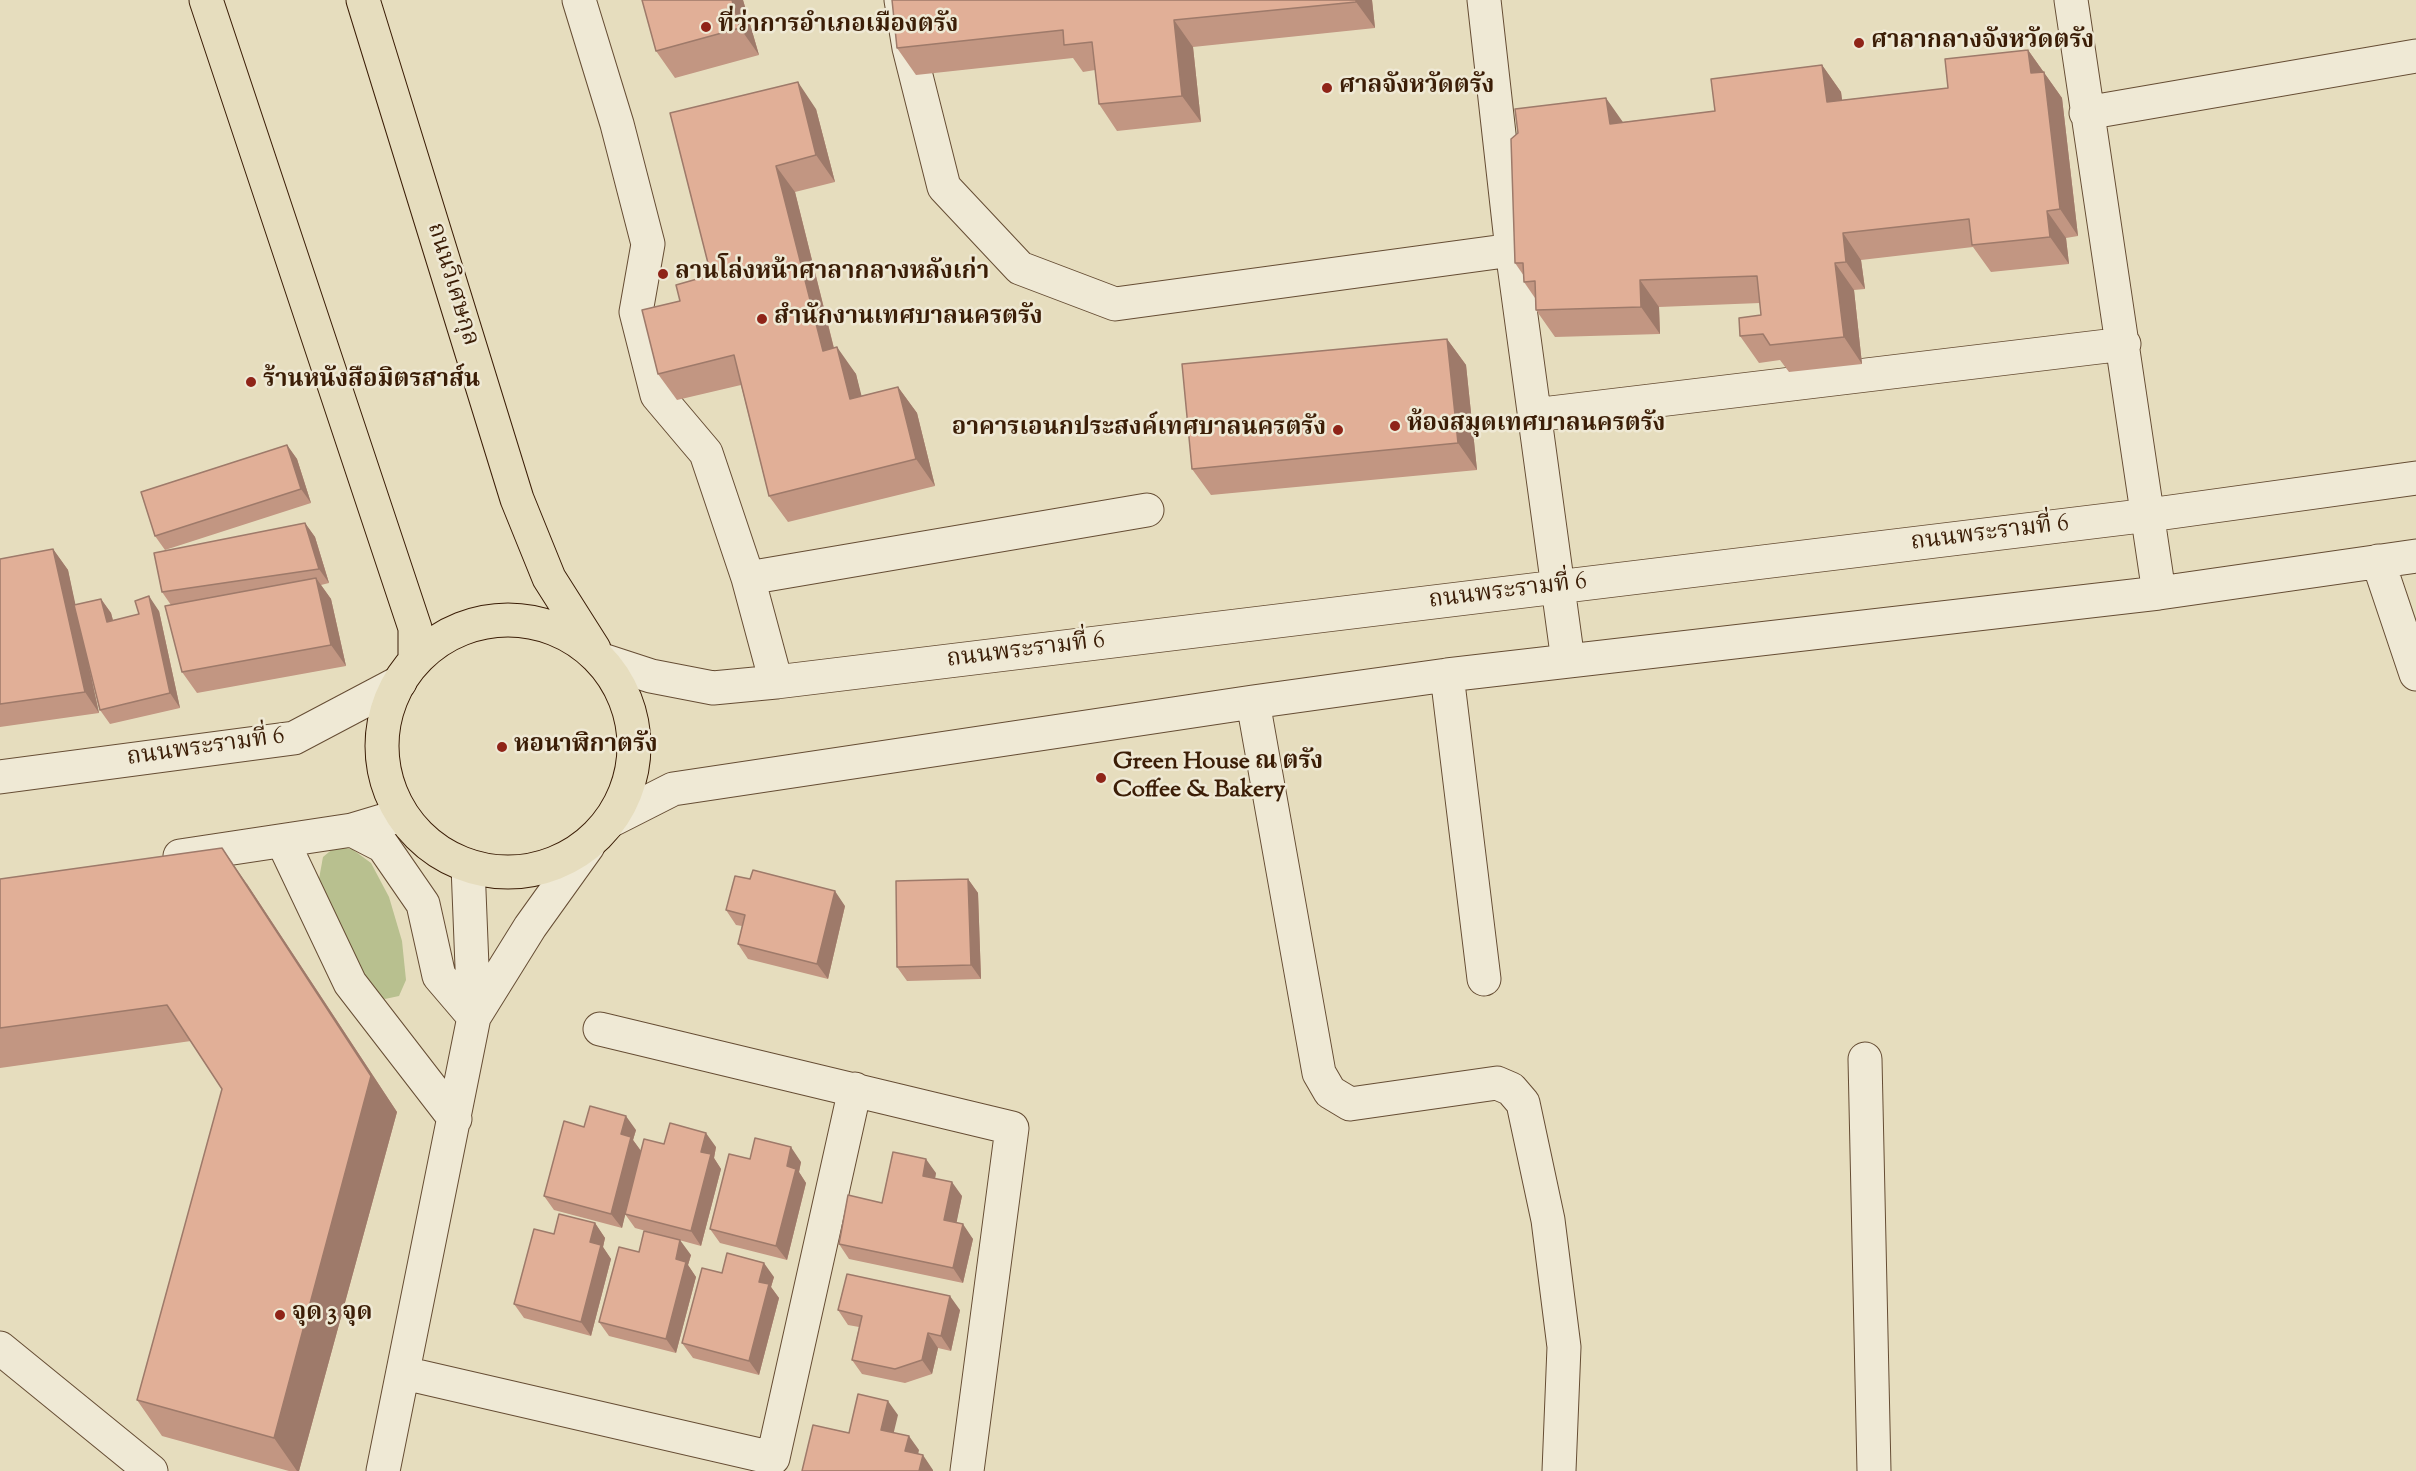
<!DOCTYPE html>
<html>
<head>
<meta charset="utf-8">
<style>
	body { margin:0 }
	canvas { display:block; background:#e6ddbe }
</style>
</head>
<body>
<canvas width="2416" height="1471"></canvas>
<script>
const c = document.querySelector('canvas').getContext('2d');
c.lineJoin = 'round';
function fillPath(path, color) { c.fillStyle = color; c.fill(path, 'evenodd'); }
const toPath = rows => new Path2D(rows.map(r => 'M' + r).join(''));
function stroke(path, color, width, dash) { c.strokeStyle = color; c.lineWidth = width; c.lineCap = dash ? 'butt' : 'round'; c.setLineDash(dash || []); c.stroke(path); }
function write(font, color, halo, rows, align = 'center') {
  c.font = font + ' "Sorts Mill Goudy","Noto Serif Thai",serif'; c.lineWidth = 5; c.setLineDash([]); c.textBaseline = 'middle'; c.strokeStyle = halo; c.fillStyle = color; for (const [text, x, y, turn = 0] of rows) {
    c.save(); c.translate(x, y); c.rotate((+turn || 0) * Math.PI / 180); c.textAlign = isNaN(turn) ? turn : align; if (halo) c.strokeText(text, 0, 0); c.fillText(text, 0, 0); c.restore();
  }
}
fillPath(toPath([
	[335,847,352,849,371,863,389,897,402,941,406,980,399,996,385,999,368,991,329,920,319,879,323,857]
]), '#b8c08f');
const minor = toPath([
	[579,0,617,124,648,244,636,312,657,395,706,453,748,578,776,682],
	[901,0,909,48,944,187,1020,268,1115,304,1512,250],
	[1484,0,1512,250,1568,661],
	[2071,0,2159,593],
	[2086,113,2416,56],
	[1534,415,2124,344],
	[2378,561,2416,674],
	[748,578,1147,510],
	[602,660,651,676,713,688,776,682,2149,515,2416,478],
	[1447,675,1484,979],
	[1253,702,1319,1073,1330,1092,1350,1104,1497,1083,1511,1089,1523,1103,1548,1220,1564,1347,1559,1471],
	[0,777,294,738,400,682],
	[610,821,673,789,1253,702,1447,675,2159,593,2416,556],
	[352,830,383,846,423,904,439,976,474,1017],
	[283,842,350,983,455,1119],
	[180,856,352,830,402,815],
	[474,1017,530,927,588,846],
	[600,1029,1012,1128,967,1471],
	[1865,1059,1874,1471],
	[0,1348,151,1471],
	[404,1373,773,1458,855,1089],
	[383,1471,474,1017,468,866]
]);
const major = toPath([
	[206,0,415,628,415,660],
	[363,0,517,499,549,578,594,649],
	'382 746a126 126 0 1 1 252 0a126 126 0 1 1-252 0Z'
]);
stroke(minor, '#664d34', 35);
stroke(major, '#3b1d06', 35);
stroke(minor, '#efe9d5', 33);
stroke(major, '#e6ddbe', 33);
fillPath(toPath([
	[642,0,743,0,759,55,675,78,656,51],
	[892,0,1372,0,1375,28,1193,47,1201,122,1117,131,1099,104,1095,70,1083,72,1073,58,916,75,897,48],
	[2028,50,2062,98,2078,236,2066,238,2069,264,1991,272,1973,247,1861,260,1865,289,1854,290,1862,364,1789,372,1780,360,1759,363,1740,336,1761,315,1760,303,1659,307,1660,334,1555,337,1536,310,1535,298,1524,282,1524,276,1515,263,1623,122,1715,111,1822,65,1841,92,1842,100,1948,88],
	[816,109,835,182,795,192,834,348,856,374,861,396,898,387,917,413,935,486,788,522,769,496,741,385,677,400,658,374,680,301,711,275,670,113],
	[1447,339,1466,365,1477,470,1211,495,1192,469],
	[287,445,297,459,311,503,165,550,155,536],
	[305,523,315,537,329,583,321,585,331,599,346,666,197,693,182,672,171,605,162,592],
	[53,549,68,570,75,605,101,599,111,613,113,620,159,611,180,708,110,724,100,710,85,649,99,713,0,727,0,559],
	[0,879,247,884,397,1112,299,1471,289,1471,162,1436,137,1400,222,1089,191,1041,0,1068],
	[968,879,978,893,981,979,907,981,897,967],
	[845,906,828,979,748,959,738,944,742,926,736,925,726,910],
	[584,1127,636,1130,633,1140,641,1151,664,1144,716,1147,714,1158,721,1169,701,1246,635,1228,625,1214,622,1228,554,1210,544,1196],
	[750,1159,801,1162,799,1172,806,1183,787,1260,720,1243,710,1229],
	[936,1173,935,1178,962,1196,956,1223,973,1239,963,1283,849,1259,839,1244,882,1203],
	[595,1223,605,1238,603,1247,611,1259,591,1336,524,1318,514,1304,554,1234],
	[639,1252,691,1255,688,1265,696,1277,676,1353,609,1336,599,1322],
	[722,1273,774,1277,771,1287,779,1298,759,1375,693,1358,682,1343],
	[838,1310,960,1310,951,1351,938,1348,932,1374,905,1383,862,1374,852,1360,859,1327,848,1325]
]), '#c29682');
fillPath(toPath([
	[732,0,743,0,759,55,740,28],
	[1356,0,1372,0,1375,28,1356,2],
	[1174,20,1193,47,1201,122,1182,96],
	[2028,50,2062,98,2078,236,2060,209,2031,73],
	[1822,65,1841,92,1846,129,1827,102],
	[798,82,816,109,835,182,816,155],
	[1606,98,1625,125,1610,124],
	[776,166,795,192,841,377,823,351],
	[2047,211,2066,238,2069,264,2050,237],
	[1843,233,1861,260,1865,289,1846,262],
	[1835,263,1854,290,1862,364,1844,337],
	[1640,280,1659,307,1660,334,1641,307],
	[1447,339,1466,365,1477,470,1458,443],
	[837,347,856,374,869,425,850,399],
	[898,387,917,413,935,486,916,459],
	[287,445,297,459,311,503,301,489],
	[305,523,315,537,329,583,319,569],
	[53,549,68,570,99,713,85,692],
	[316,578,331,599,346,666,331,645],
	[149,596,159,611,180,708,170,693],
	[101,599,111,613,117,636,107,622],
	[222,848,247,884,397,1112,299,1471,297,1471,274,1438],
	[968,879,978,893,981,979,971,965],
	[835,891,845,906,828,979,817,964],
	[626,1116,636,1130,633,1140,641,1151,622,1228,611,1214,621,1134],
	[706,1133,716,1147,714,1158,721,1169,701,1246,691,1231,701,1152],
	[791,1147,801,1162,799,1172,806,1183,787,1260,776,1246,787,1166],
	[926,1159,936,1173,933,1190,923,1176],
	[952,1182,962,1196,954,1235,944,1220],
	[595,1223,605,1238,603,1247,611,1259,591,1336,581,1322,590,1242],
	[963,1224,973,1239,963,1283,953,1268],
	[680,1240,691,1255,688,1265,696,1277,676,1353,666,1339,676,1259],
	[764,1263,774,1277,771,1287,779,1298,759,1375,749,1361,759,1282],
	[950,1296,960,1310,951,1351,941,1336],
	[928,1333,938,1348,932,1374,922,1360],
	[888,1401,898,1415,891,1444,881,1430],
	[909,1436,919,1450,916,1465,905,1451],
	[923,1455,933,1470,933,1471,919,1471]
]), '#9e7a6a');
const building = toPath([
	[642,0,732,0,740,28,656,51,642,0],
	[892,0,1356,0,1356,2,1174,20,1182,96,1099,104,1092,42,1064,45,1063,30,897,48,892,0],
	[2028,50,2031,73,2044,72,2060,209,2047,211,2050,237,1972,245,1969,219,1843,233,1846,262,1835,263,1844,337,1770,345,1763,334,1740,336,1739,318,1761,315,1757,276,1640,280,1641,307,1536,310,1535,281,1524,282,1523,263,1515,263,1511,139,1518,133,1515,109,1606,98,1610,124,1715,111,1711,79,1822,65,1827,102,1948,88,1945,59,2028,50],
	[798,82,816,155,776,166,823,351,837,347,850,399,898,387,916,459,769,496,734,355,658,374,642,310,680,301,676,285,711,275,670,113,798,82],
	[1447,339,1458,443,1192,469,1182,364,1447,339],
	[287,445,301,489,155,536,141,492,287,445],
	[305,523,319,569,162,592,154,553,305,523],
	[53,549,85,692,0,704,0,559,53,549],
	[316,578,331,645,182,672,165,606,316,578],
	[149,596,170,693,100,710,74,605,101,599,107,622,139,614,135,601,149,596],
	[222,848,371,1076,274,1438,137,1400,222,1089,167,1005,0,1028,0,879,222,848],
	[753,870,835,891,817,964,738,944,745,915,726,910,735,876,750,879,753,870],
	[968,879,971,965,897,967,896,881,968,879],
	[590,1106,626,1116,621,1134,631,1137,611,1214,544,1196,564,1121,584,1127,590,1106],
	[670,1123,706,1133,701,1152,711,1154,691,1231,625,1214,644,1139,664,1144,670,1123],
	[755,1138,791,1147,787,1166,796,1169,776,1246,710,1229,729,1154,750,1159,755,1138],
	[893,1152,926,1159,923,1176,952,1182,944,1220,963,1224,953,1268,839,1244,848,1195,882,1203,893,1152],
	[559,1214,595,1223,590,1242,601,1245,581,1322,514,1304,534,1229,554,1234,559,1214],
	[644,1231,680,1240,676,1259,686,1262,666,1339,599,1322,619,1247,639,1252,644,1231],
	[727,1253,764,1263,759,1282,769,1284,749,1361,682,1343,702,1268,722,1273,727,1253],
	[847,1274,950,1296,941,1336,928,1333,922,1360,895,1369,852,1360,862,1316,838,1310,847,1274],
	[858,1394,888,1401,881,1430,909,1436,905,1451,923,1455,919,1471,802,1471,813,1425,849,1433,858,1394]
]);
fillPath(building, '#e1af97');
stroke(building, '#9e7a6a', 1.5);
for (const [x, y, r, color] of [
	[706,27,6,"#8f2418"],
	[1859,43,6,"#8f2418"],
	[1327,88,6,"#8f2418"],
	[663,274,6,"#8f2418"],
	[762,319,6,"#8f2418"],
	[251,382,6,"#8f2418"],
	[1395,426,6,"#8f2418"],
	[1338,430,6,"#8f2418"],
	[502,747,6,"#8f2418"],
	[1101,778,6,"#8f2418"],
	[280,1315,6,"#8f2418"]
]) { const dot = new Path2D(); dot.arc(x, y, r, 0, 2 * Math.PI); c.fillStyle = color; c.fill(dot); stroke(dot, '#efe9d5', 2); }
write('bold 24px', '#3b1d06', '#efe9d5', [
	["ที่ว่าการอำเภอเมืองตรัง",718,27],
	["ศาลากลางจังหวัดตรัง",1871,43],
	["ศาลจังหวัดตรัง",1339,88],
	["ลานโล่งหน้าศาลากลางหลังเก่า",675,274],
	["สำนักงานเทศบาลนครตรัง",774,319],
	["ร้านหนังสือมิตรสาส์น",263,382],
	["ห้องสมุดเทศบาลนครตรัง",1407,426],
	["อาคารเอนกประสงค์เทศบาลนครตรัง",1326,430,"right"],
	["หอนาฬิกาตรัง",514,747],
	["Green House ณ ตรัง",1113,764],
	["Coffee & Bakery",1113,792],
	["จุด 3 จุด",292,1315]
], 'left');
write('24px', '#3b1d06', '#efe9d5', [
	["ถนนวิเศษกุล",451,285,73],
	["ถนนพระรามที่ 6",1990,535,-7],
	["ถนนพระรามที่ 6",1508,593,-7],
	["ถนนพระรามที่ 6",1026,652,-7],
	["ถนนพระรามที่ 6",206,749,-8]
]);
</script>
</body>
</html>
